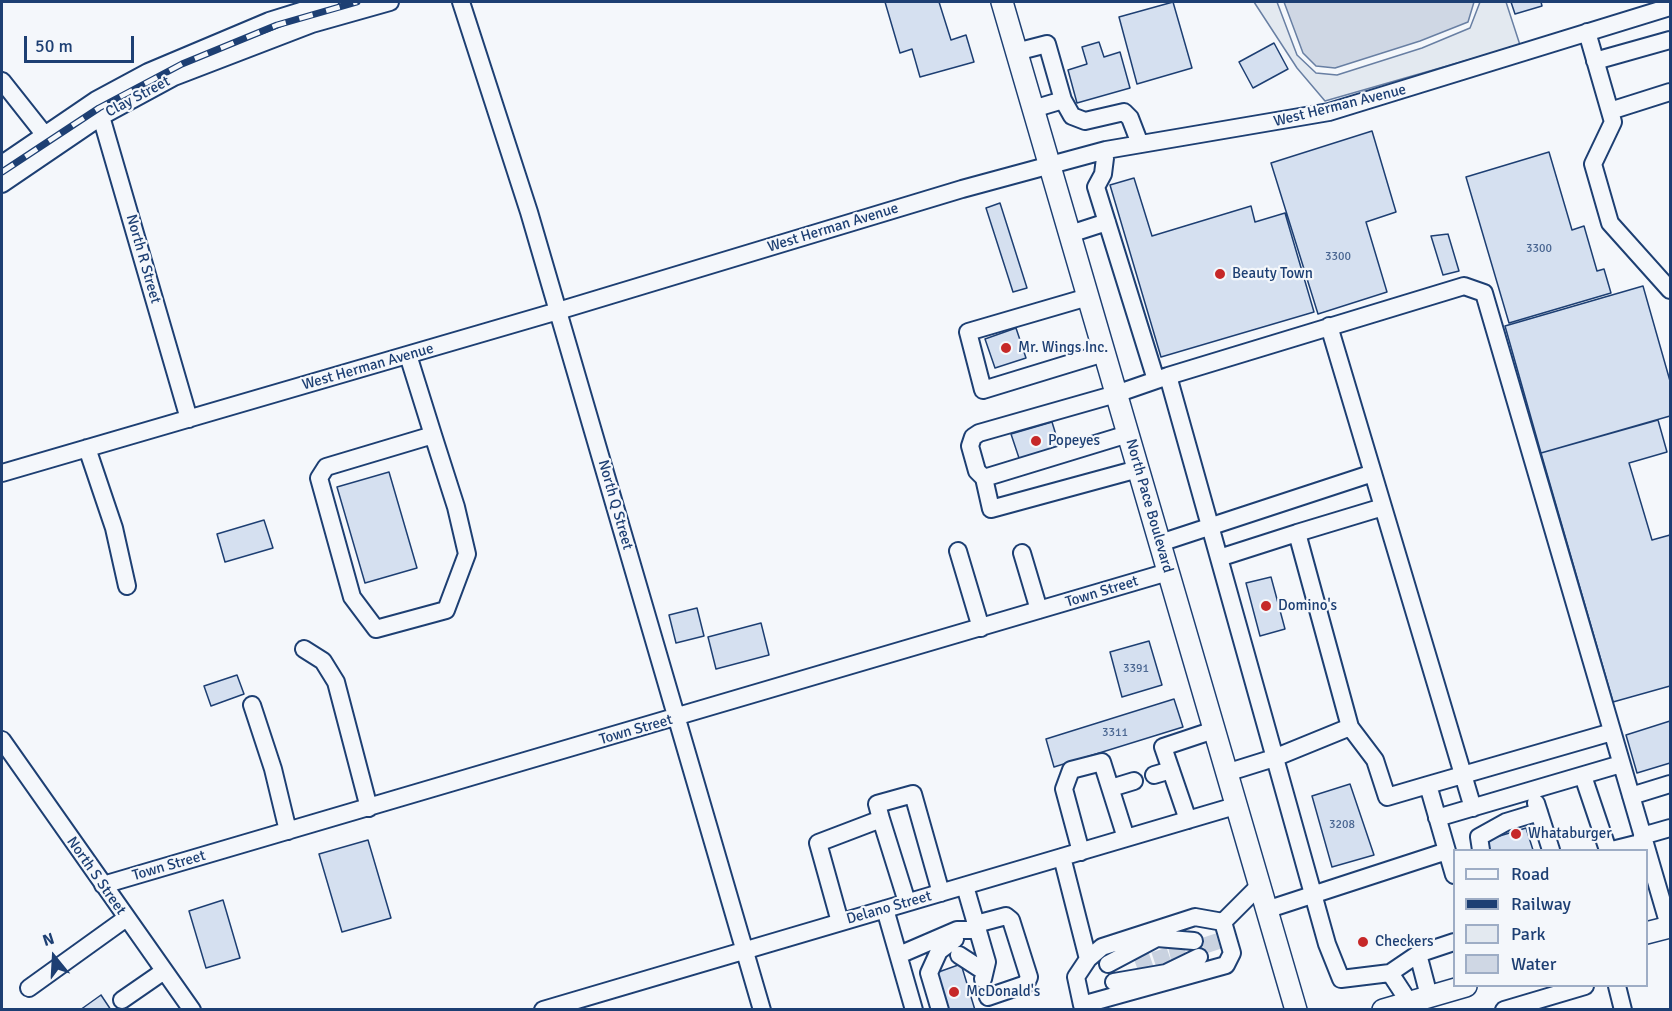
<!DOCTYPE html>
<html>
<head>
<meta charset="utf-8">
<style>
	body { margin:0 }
	#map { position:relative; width:1672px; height:1011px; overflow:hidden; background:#f4f7fb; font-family:Signika,sans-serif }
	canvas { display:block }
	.frame { position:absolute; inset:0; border:3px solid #1d3f73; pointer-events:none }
	.legend { position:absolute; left:1453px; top:849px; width:195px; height:138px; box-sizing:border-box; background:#f4f7fb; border:2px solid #9eadc5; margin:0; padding:8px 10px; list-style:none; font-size:18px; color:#1d3f73 }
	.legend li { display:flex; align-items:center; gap:12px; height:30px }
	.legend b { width:30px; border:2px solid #9eadc5 }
	.north { position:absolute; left:24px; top:927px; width:60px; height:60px; -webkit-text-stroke:4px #f4f7fb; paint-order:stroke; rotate:342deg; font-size:16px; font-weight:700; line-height:24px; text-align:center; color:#1d3f73 }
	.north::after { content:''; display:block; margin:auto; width:21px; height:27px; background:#1d3f73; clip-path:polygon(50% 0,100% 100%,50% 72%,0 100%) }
	.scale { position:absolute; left:24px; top:36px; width:110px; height:27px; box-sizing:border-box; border:3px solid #1d3f73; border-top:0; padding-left:8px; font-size:18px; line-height:21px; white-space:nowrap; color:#1d3f73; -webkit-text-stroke:4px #f4f7fb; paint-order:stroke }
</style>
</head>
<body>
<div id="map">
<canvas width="1672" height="1011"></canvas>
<div class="frame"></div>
<ul class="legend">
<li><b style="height:8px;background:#f4f7fb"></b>Road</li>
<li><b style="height:8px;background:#1d3f73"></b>Railway</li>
<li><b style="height:16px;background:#e3e9f0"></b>Park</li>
<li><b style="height:16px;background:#cfd7e4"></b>Water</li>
</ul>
<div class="north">N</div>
<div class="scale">50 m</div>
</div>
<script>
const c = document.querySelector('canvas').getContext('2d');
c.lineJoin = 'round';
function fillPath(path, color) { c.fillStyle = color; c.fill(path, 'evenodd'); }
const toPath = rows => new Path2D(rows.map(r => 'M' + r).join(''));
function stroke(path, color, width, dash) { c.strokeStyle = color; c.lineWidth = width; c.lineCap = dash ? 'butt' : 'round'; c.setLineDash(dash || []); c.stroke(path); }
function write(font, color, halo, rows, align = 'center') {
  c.font = font + ' Signika,sans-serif'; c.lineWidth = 4.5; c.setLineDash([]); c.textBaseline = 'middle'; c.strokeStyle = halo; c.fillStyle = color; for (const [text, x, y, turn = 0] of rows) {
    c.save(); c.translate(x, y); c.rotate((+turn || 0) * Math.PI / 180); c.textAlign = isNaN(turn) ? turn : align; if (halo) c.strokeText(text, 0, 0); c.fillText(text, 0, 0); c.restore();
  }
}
const green = toPath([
	[1254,2,1277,2,1297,55,1316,73,1337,75,1422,48,1470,28,1480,2,1506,2,1520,45,1325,101,1297,68,1254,2]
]);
fillPath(green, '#e3e9f0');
stroke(green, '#687fa3', 1.5);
const water = toPath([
	[1284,2,1474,2,1468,22,1420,41,1335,68,1316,66,1303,53,1284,2]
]);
fillPath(water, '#cfd7e4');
stroke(water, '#687fa3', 1.5);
const building = toPath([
	[885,2,939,2,951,40,966,35,974,62,920,77,912,49,900,53,885,2],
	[1173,2,1192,68,1137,84,1119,17,1173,2],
	[1511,2,1541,2,1542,6,1515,14,1511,2],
	[1099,42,1104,57,1120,52,1130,88,1077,103,1068,70,1087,64,1082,47,1099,42],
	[1274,43,1288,69,1253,88,1239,62,1274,43],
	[1372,131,1396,212,1366,222,1387,292,1318,314,1271,163,1372,131],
	[1549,152,1572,230,1584,226,1597,271,1604,269,1611,293,1509,323,1466,177,1549,152],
	[1134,178,1152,236,1251,206,1255,222,1285,213,1314,312,1161,357,1110,185,1134,178],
	[1000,203,1027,288,1013,292,986,208,1000,203],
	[1448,234,1459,271,1443,275,1431,236,1448,234],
	[1643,286,1670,381,1670,416,1541,453,1505,326,1643,286],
	[1016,328,1026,358,995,368,985,339,1016,328],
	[1658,420,1667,452,1629,463,1652,540,1670,535,1670,686,1613,702,1541,453,1658,420],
	[1052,422,1060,448,1020,461,1011,434,1052,422],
	[389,472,417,568,365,583,337,487,389,472],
	[264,520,273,548,225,562,217,534,264,520],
	[1271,577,1285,629,1260,636,1246,583,1271,577],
	[697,608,704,636,676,643,669,615,697,608],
	[761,623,769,655,716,669,708,637,761,623],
	[1149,641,1162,685,1122,697,1110,652,1149,641],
	[237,675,244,694,211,706,204,686,237,675],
	[1174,699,1183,727,1054,767,1046,739,1174,699],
	[1670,721,1670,763,1637,773,1626,735,1670,721],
	[1350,784,1374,855,1332,867,1312,796,1350,784],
	[1526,828,1533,850,1486,850,1483,841,1526,828],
	[368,840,391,918,342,932,319,854,368,840],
	[223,900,240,958,206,968,189,911,223,900],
	[961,964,975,1010,945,1010,933,974,961,964],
	[101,995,111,1010,80,1010,101,995]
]);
fillPath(building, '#d5e0f0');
stroke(building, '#1d3f73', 1.5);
stroke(toPath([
	[1208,936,1214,954],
	[1176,946,1180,963],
	[1159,950,1165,968],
	[1141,955,1147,972]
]), '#c9d2e0', 16, [16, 8]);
const minor = toPath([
	[461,2,529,212,762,1010],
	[1587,32,1613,122,1593,164,1610,223,1670,290],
	[1016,52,1047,44,1063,100,1033,109],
	[1595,61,1670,40],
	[2,81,44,134],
	[1063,100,1072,116,1085,121,1124,112,1130,118,1140,144],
	[98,106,189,419],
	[1610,111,1670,92],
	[1106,150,1103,174,1096,187,1156,380],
	[2,164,96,100,148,72,269,21,330,2],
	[2,184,102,116,174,77,312,24,390,2],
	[1070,234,1107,222],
	[1088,297,968,332,983,390,1104,353],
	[1329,326,1473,808],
	[408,355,433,435,456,507,467,554,446,610,376,629,352,597,319,478,326,467,433,435],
	[1128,434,984,478,977,471,970,446,973,437,979,433,1116,394,1168,376],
	[87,448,114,528,127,586],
	[2,473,558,311,962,189,1106,150,1329,112,1670,7],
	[984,478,991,509,1138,469],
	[1297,533,1383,507],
	[1160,543,1373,473],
	[958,551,981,628],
	[1022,553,1039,610],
	[1219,558,1327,944,1341,979,1390,973,1409,1002],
	[304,649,323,661,336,682,369,808],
	[252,705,273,769,288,831],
	[2,740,192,1010],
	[1226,773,1274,758,1350,727],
	[1154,775,1171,770],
	[1583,776,1608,850],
	[1428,785,1612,732],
	[1111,788,1134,781],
	[1631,796,1670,784],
	[1536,803,1551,850],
	[1437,818,1621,764],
	[881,819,907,902],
	[1188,820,1163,747,1214,730],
	[1642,836,1670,828],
	[1481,850,1479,837,1506,822,1539,812],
	[1612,850,1644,842],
	[1447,851,1454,875],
	[1081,852,1064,789,1071,770,1102,762,1126,838],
	[1062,857,1088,959,1076,977,1082,1005,1226,965,1232,953,1223,922],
	[103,885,1168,572],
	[965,886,987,962,983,979],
	[885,909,914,1010],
	[1266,910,1447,851,1428,785,1387,797,1375,760,1350,727,1297,533,1219,558,1168,376,1464,286,1484,293,1670,929],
	[840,922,818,843,881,819,877,804,913,794,941,893],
	[1223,922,1259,886],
	[976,924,1006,916,1011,920,1029,977,1026,984,988,997],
	[1418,954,1429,996],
	[899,955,957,930,978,930],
	[959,955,979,968],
	[1088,959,1102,947,1195,917,1223,922],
	[1108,964,1157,938,1194,941],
	[1390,973,1418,954,1454,942],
	[1114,982,1166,973,1199,957],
	[1617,986,1623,1010],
	[29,988,125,919],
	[122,1000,164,971],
	[543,1010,1235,806],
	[940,1010,929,973,939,951,955,939],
	[1504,1010,1585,986]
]);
const major = toPath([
	[1002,2,1296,1010],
	[1646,933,1670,927],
	[1383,1010,1466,986]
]);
stroke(minor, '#1d3f73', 20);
stroke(major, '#1d3f73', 24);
stroke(minor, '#f4f7fb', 16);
stroke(major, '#f4f7fb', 21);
const rail = toPath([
	[2,172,99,108,182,64,277,25,357,2]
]);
stroke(rail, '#1d3f73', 7);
stroke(rail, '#f4f7fb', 4.5, [14]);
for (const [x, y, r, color] of [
	[1220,274,6,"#c62828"],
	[1006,348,6,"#c62828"],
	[1036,441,6,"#c62828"],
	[1266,606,6,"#c62828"],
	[1516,834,6,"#c62828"],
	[1363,942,6,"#c62828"],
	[954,992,6,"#c62828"]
]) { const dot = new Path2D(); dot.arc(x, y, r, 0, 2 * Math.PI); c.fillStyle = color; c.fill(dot); stroke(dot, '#f4f7fb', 2); }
write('12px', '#4b6792', null, [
	["3300",1539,249],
	["3300",1338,257],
	["3391",1136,669],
	["3311",1115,733],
	["3208",1342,825]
]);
write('15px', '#1d3f73', '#f4f7fb', [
	["Clay Street",138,97,-28],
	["West Herman Avenue",1340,106,-14],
	["West Herman Avenue",833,228,-17],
	["North R Street",143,259,74],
	["West Herman Avenue",368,367,-16],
	["North Q Street",615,505,74],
	["North Pace Boulevard",1149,506,74],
	["Town Street",1102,592,-17],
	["Town Street",636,730,-16],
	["Town Street",169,866,-16],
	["North S Street",96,876,55],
	["Delano Street",889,908,-16]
]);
write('15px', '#1d3f73', '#f4f7fb', [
	["Beauty Town",1232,274],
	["Mr. Wings Inc.",1018,348],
	["Popeyes",1048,441],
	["Domino's",1278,606],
	["Whataburger",1528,834],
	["Checkers",1375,942],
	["McDonald's",966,992]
], 'left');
</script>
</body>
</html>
